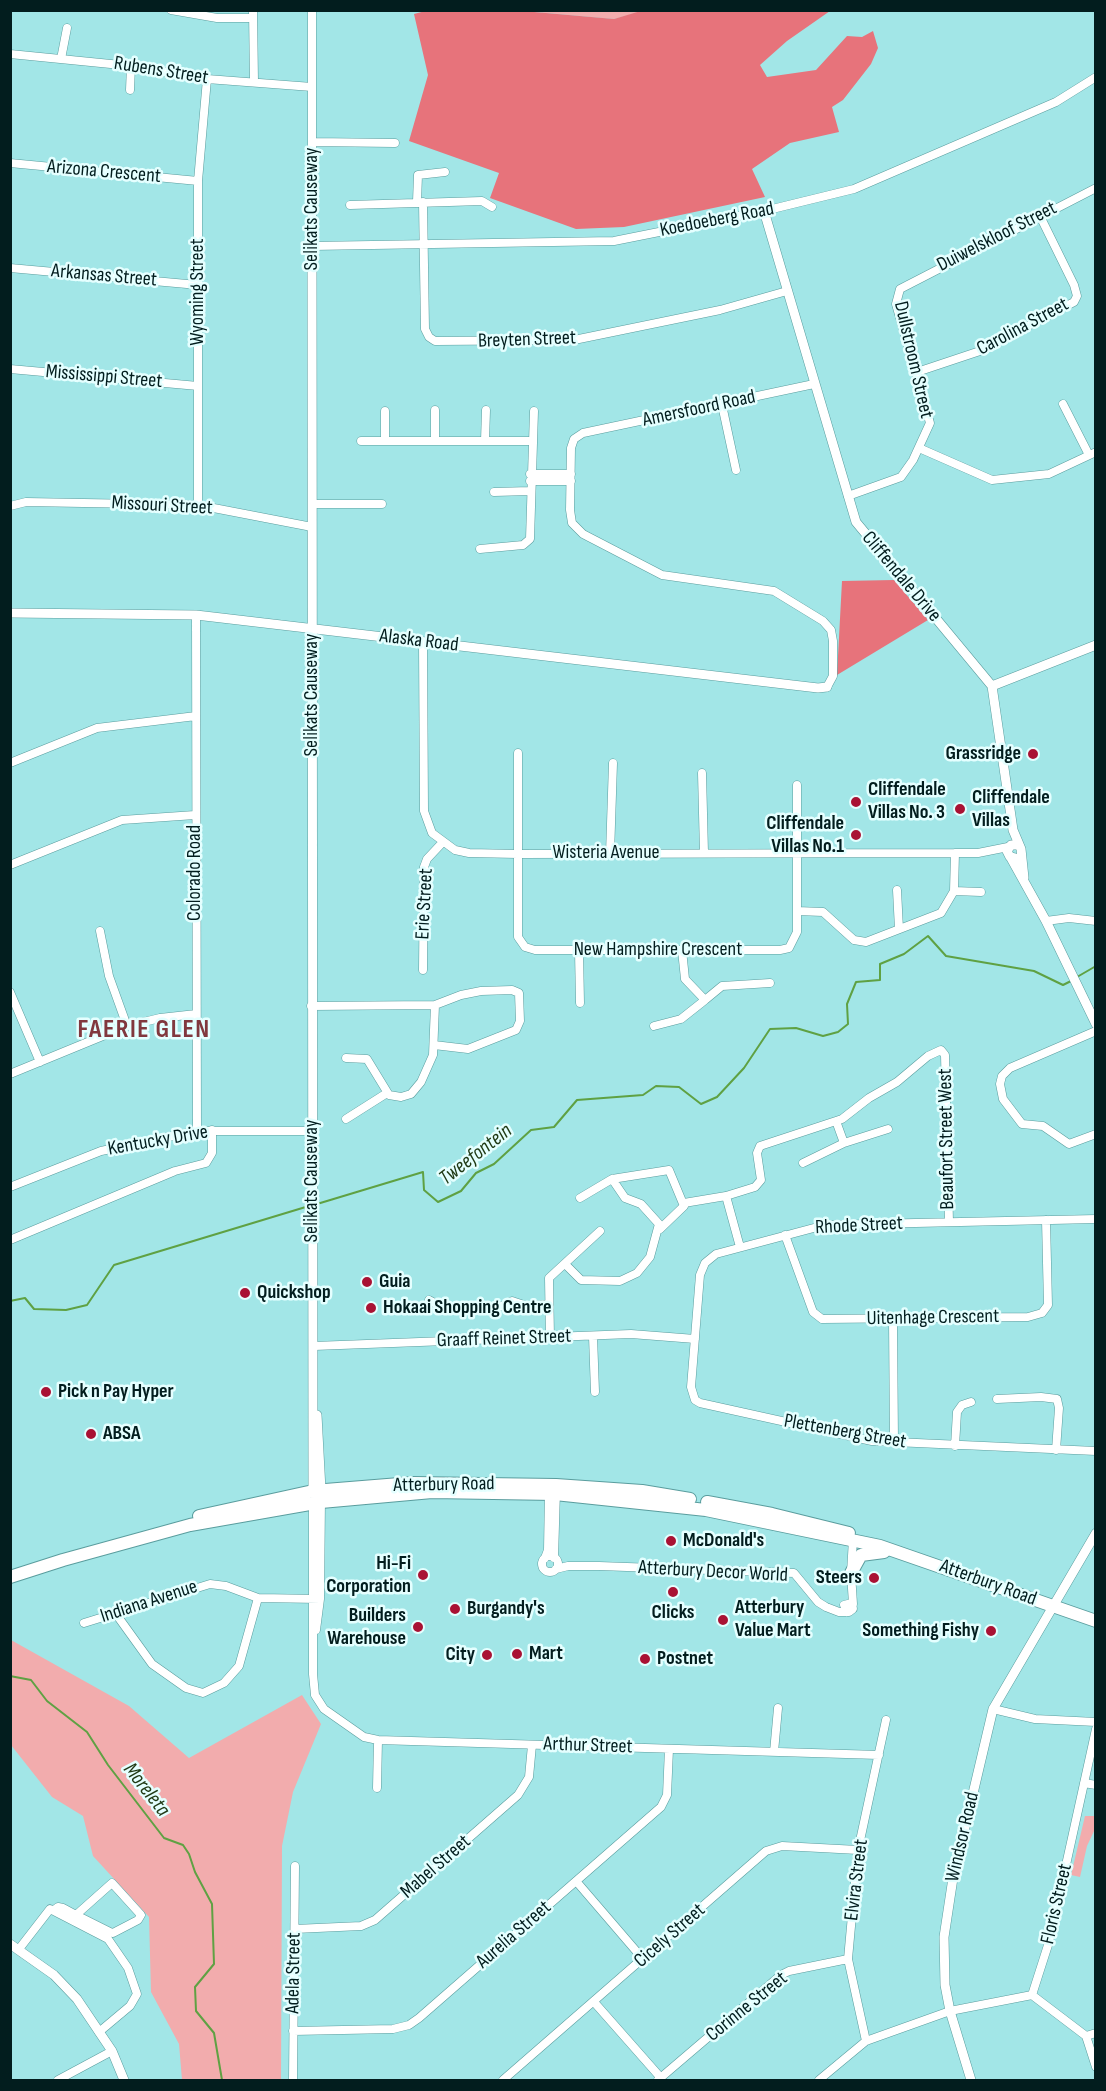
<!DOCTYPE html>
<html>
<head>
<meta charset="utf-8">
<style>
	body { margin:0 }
	#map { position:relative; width:1106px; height:2091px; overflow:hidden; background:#a2e6e7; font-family:"Sofia Sans Condensed",sans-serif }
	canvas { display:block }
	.frame { position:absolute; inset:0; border:12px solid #021d1e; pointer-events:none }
</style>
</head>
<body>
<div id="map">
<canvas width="1106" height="2091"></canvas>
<div class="frame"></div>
</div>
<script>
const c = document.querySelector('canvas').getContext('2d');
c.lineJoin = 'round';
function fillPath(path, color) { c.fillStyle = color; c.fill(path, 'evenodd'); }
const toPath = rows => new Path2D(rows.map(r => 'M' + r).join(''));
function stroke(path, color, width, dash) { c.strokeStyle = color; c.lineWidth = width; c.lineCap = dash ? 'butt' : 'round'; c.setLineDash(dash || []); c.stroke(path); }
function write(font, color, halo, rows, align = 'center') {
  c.font = font + ' "Sofia Sans Condensed",sans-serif'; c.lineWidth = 5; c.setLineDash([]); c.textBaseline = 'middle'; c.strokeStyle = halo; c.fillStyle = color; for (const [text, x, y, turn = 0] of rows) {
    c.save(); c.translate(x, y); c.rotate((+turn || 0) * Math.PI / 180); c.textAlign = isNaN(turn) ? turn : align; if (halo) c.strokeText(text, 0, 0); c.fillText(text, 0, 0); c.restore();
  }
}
fillPath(toPath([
	[523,11,644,11,614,19],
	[11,1640,129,1706,189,1758,302,1695,321,1724,293,1792,282,1846,281,2080,182,2080,179,2044,151,1992,149,1917,93,1856,83,1816,52,1797,11,1745],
	[1085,1816,1095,1816,1095,1829,1087,1846,1080,1877,1071,1875]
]), '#f2acad');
fillPath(toPath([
	[523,11,614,19,644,10,830,11,787,41,760,65,767,77,816,70,847,36,862,37,873,31,878,48,871,64,843,100,832,107,839,132,790,143,752,169,765,197,624,227,576,229,490,198,499,173,409,141,428,75,414,14,429,10],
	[894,580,928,620,837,675,842,581]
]), '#e7737b');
stroke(toPath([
	[1077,977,1096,966],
	[317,1204,423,1172,424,1190,438,1202,461,1191,476,1173,494,1164,531,1130,554,1127,577,1100,643,1095,656,1086,679,1087,701,1104,717,1097,744,1068,770,1029,796,1028,823,1036,838,1032,848,1024,847,1004,856,982,880,980,880,964,904,954,928,936,946,956,1034,971,1063,985,1073,980],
	[10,1301,25,1298,34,1309,66,1310,87,1305,114,1265,309,1206],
	[10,1676,31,1680,47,1701,87,1732,108,1765,164,1838,183,1845,189,1854,195,1872,212,1904,214,1964,195,1987,196,2011,214,2033,222,2080]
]), '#5fa143', 2);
const minor = toPath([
	[171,10,217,18,253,18],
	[253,10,254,82],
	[312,10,312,246,614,241,764,211,854,189,1056,102,1096,77],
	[10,54,131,66,207,79,312,87],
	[61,59,67,28],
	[130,90,131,66],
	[312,142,395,143],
	[10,163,198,181],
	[417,202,418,175,445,172],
	[423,202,425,329,429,337,435,341,574,340,720,310,787,291],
	[350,205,482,201,492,207],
	[10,268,198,285],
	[10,369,198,386],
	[917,372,980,351,1074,302,1077,296,1074,285,1040,216],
	[814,384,583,433,574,439,571,448,570,510,572,523,583,534,662,575,774,591,823,621,831,630,833,641,833,676,827,687],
	[1063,404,1089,455],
	[722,405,736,470],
	[361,441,532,441],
	[385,441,385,411],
	[435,441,435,410],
	[485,441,486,410],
	[919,448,992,480,1049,474,1096,452],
	[530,474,571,474],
	[530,481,571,481],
	[494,492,530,491],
	[848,496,901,477,913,460,930,423,896,304,900,289,1096,188],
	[313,504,382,504],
	[198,505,198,181,207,79],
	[10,506,26,502,198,505,312,527],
	[480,549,523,545,530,539,534,411],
	[196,615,197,1131],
	[423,642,424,811,432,833,455,850,469,853,518,854,955,853,978,853,1008,847],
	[518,753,518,937,525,947,535,950,780,950,789,948,797,932,797,785],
	[10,763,97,728,196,716],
	[702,773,704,853],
	[610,854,613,763],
	[10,865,122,820,195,815],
	[897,890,899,929],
	[954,891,981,892],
	[797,911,823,912,854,940,866,942,941,913,954,891,955,853],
	[1046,921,1069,918,1096,921],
	[100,931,109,976,127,1026],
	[682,950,685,979,705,1000,722,986,770,983],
	[579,951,580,1003],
	[423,970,424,867,427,859,442,843],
	[10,992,40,1062],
	[311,1006,435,1005,461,995,481,991,512,990,519,993,520,1021,516,1030,468,1049,434,1045],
	[654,1026,681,1019,705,1000],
	[1096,1031,1010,1068,1002,1076,1000,1084,1003,1099,1022,1124,1043,1126,1069,1144,1096,1134],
	[346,1058,367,1059,389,1095,401,1097,411,1094,421,1082,433,1055,435,1005],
	[10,1074,127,1026,160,1018,196,1014],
	[346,1119,387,1093],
	[836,1121,844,1143,888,1129],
	[803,1163,844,1143],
	[10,1187,101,1151,197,1131,312,1131],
	[726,1196,740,1247],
	[580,1198,612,1179,669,1170,684,1206,660,1229],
	[684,1203,726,1196,755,1187,761,1180,757,1153,760,1146,842,1119,869,1098,897,1082,928,1056,941,1050,945,1055,949,1222],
	[1096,1219,825,1225,716,1254,705,1263,700,1275,691,1387,695,1400,700,1403,872,1441,1096,1451],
	[785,1235,813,1312,822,1319,1028,1317,1042,1313,1048,1305,1046,1220],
	[10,1240,175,1171,206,1163,212,1153,212,1130],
	[566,1265,581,1280,620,1281,637,1273,650,1257,659,1224,641,1204,625,1198,612,1179],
	[429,1300,440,1306,458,1308,495,1309,512,1301,527,1306,549,1304],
	[893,1319,894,1443],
	[593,1336,595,1392],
	[550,1338,549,1278,600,1231],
	[314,1346,631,1334,695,1339],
	[997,1399,1041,1397,1057,1399,1059,1408,1056,1450],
	[955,1446,957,1412,962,1405,971,1402],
	[313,1501,313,1674,315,1695,324,1709,364,1737,378,1740,879,1755],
	[853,1539,851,1573,853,1604],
	'542 1564a8 8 0 1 1 16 0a8 8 0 1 1-16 0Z',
	[545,1558,548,1550,549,1492],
	[554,1558,556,1490],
	[556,1569,568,1566,599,1566,794,1573,818,1602,826,1607,839,1612,849,1612,853,1609,852,1603,844,1605,847,1612],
	[116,1614,152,1664,186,1688,203,1693,224,1683,239,1666,258,1598],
	[84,1623,210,1584,226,1586,258,1598,320,1599],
	[316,1630,320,1599,321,1498],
	[993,1709,1035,1719,1096,1722],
	[774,1752,778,1708],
	[1084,1783,1096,1785],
	[377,1788,378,1740],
	[576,1881,643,1959],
	[54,1910,58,1907,63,1908,76,1915,110,1932,113,1933,138,1920,141,1915,112,1883,76,1915],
	[295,1929,361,1926,375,1920,518,1795,529,1777,532,1745],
	[19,1949,50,1909,108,1939,128,1968,137,1994,130,2006,99,2032],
	[1032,1995,1049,1942,1096,1729],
	[1032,1995,1086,2036],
	[594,2002,661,2078],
	[293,2031,393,2029,409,2025,419,2018,661,1807,667,1795,669,1749],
	[1086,2036,1096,2067],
	[1086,2036,1096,2033],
	[866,2041,848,1959,858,1850,886,1720],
	[58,2080,112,2051],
	[293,2080,295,1866],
	[503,2080,766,1851,782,1846,858,1850],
	[658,2080,781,1975,789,1971,848,1959],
	[819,2080,866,2041,950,2011,1032,1995]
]);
const tertiary = toPath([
	[764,211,856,522,992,686,1013,830,1021,849,1024,878],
	[312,246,313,1491],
	[10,613,196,615,818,688,827,687],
	[992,686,1096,645],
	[1011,858,1046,921,1096,1024],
	[1015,858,1010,857,1007,851,1011,845,1018,845],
	[317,1415,321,1490],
	[10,1944,54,1975,77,1999,112,2051,124,2080],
	[971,2080,950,2011,945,1985,944,1937,953,1878,993,1709,1096,1533]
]);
const primary = toPath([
	[707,1502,772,1514,849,1533],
	[199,1516,313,1491,412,1483,556,1485,642,1491,690,1499],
	[851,1573,861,1555,884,1552],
	[10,1577,63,1560,190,1525,321,1502,432,1492,555,1494,706,1510,880,1546,1096,1621]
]);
stroke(minor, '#5a9d9e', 9);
stroke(tertiary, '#5a9d9e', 10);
stroke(primary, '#5a9d9e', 14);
stroke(minor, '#fff', 8);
stroke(tertiary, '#fff', 9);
stroke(primary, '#fff', 12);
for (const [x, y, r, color] of [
	[1033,754,6,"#a91234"],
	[856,802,6,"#a91234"],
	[960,809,6,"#a91234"],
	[856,835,6,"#a91234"],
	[367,1282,6,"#a91234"],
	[245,1293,6,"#a91234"],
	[371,1308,6,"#a91234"],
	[46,1392,6,"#a91234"],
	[91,1434,6,"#a91234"],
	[671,1541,6,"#a91234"],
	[423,1575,6,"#a91234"],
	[874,1578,6,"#a91234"],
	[673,1592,6,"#a91234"],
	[455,1609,6,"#a91234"],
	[723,1620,6,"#a91234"],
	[418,1627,6,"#a91234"],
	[991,1631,6,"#a91234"],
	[517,1654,6,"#a91234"],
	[487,1655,6,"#a91234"],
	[645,1659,6,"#a91234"]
]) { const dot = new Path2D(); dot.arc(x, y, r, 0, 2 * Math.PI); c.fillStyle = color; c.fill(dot); stroke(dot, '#e5ffff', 2); }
write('20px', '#021d1e', '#e5ffff', [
	["Rubens Street",161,71,9],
	["Arizona Crescent",104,172,5],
	["Selikats Causeway",312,209,-90],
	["Koedoeberg Road",717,220,-11],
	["Duiwelskloof Street",997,237,-27],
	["Arkansas Street",104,276,5],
	["Wyoming Street",198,292,-90],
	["Carolina Street",1023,327,-28],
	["Breyten Street",527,340,-2],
	["Dullstroom Street",913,360,77],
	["Mississippi Street",104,377,5],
	["Amersfoord Road",699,409,-12],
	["Missouri Street",162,506,3],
	["Cliffendale Drive",901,577,50],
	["Alaska Road",419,641,7],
	["Selikats Causeway",312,695,-90],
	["Wisteria Avenue",606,853],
	["Colorado Road",195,873,-90],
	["Erie Street",425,904,-87],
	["New Hampshire Crescent",658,950],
	["Beaufort Street West",947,1139,-91],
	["Kentucky Drive",158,1141,-10],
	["Selikats Causeway",312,1181,-90],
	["Rhode Street",859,1226,-3],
	["Uitenhage Crescent",933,1318,-1],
	["Graaff Reinet Street",504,1339,-2],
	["Plettenberg Street",845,1432,10],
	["Atterbury Road",444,1485,-1],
	["Atterbury Decor World",713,1572,3],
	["Atterbury Road",988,1583,20],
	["Indiana Avenue",149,1602,-18],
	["Arthur Street",588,1746,2],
	["Windsor Road",963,1837,-77],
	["Mabel Street",436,1867,-41],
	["Elvira Street",857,1880,-83],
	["Floris Street",1057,1904,-77],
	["Aurelia Street",514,1935,-41],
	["Cicely Street",670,1936,-41],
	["Adela Street",294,1973,-89],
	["Corinne Street",747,2007,-39]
]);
write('bold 20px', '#021d1e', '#e5ffff', [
	["Grassridge",1021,754,"right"],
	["Cliffendale",868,790],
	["Villas No. 3",868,813],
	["Cliffendale",972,798],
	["Villas",972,821],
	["Cliffendale",844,824,"right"],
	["Villas No.1",844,847,"right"],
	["Guia",379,1282],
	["Quickshop",257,1293],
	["Hokaai Shopping Centre",383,1308],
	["Pick n Pay Hyper",58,1392],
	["ABSA",103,1434],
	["McDonald's",683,1541],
	["Hi-Fi",411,1564,"right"],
	["Corporation",411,1587,"right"],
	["Steers",862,1578,"right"],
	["Atterbury",735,1608],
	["Value Mart",735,1631],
	["Burgandy's",467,1609],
	["Clicks",673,1613,"center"],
	["Builders",406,1616,"right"],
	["Warehouse",406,1639,"right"],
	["Something Fishy",979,1631,"right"],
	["Mart",529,1654],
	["City",475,1655,"right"],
	["Postnet",657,1659]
], 'left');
write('italic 21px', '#1f3914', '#e5ffff', [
	["Tweefontein",476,1155,-38],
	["Moreleta",146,1790,52]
]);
c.letterSpacing = '1.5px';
write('bold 26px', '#81383e', '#e5ffff', [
	["FAERIE GLEN",144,1030]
]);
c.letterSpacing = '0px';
</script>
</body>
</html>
